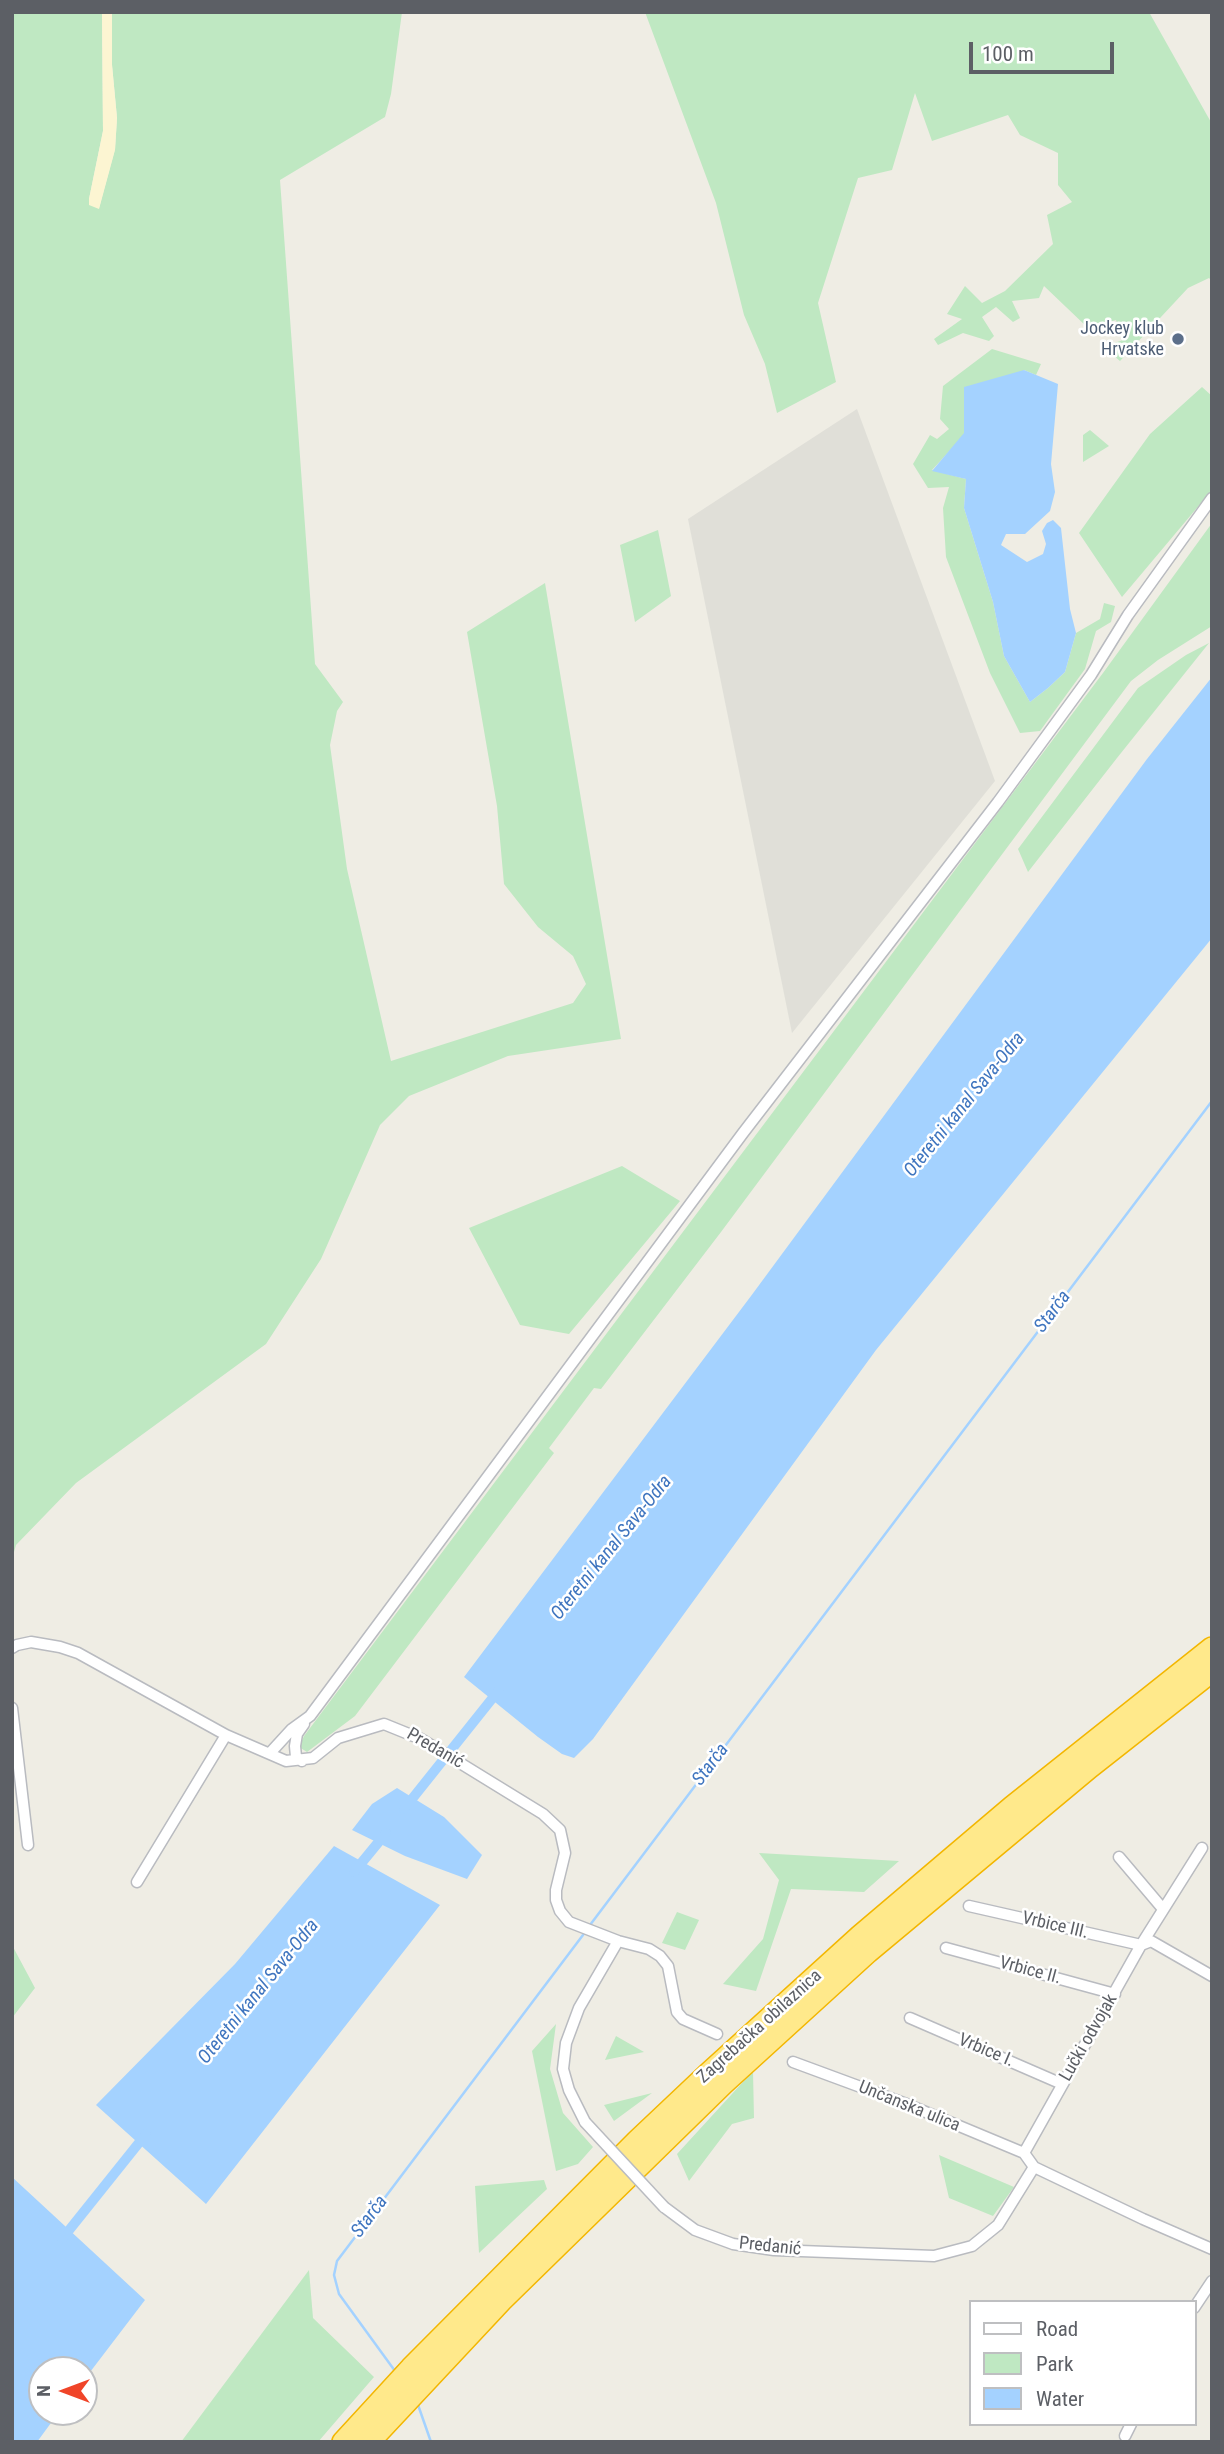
<!DOCTYPE html>
<html>
<head>
<meta charset="utf-8">
<style>
	body { margin:0 }
	#map { position:relative; width:1224px; height:2454px; overflow:hidden; background:#efede4; font-family:"Roboto Condensed",sans-serif }
	canvas { display:block }
	.frame { position:absolute; inset:0; border:14px solid #5c5f65; pointer-events:none }
	.legend { position:absolute; left:969px; top:2300px; width:228px; height:126px; box-sizing:border-box; background:#fff; border:2px solid #bebfc1; margin:0; padding:9px 12px; list-style:none; font-size:21px; color:#5c5f65 }
	.legend li { display:flex; align-items:center; gap:14px; height:35px }
	.legend b { width:35px; border:2px solid #bebfc1 }
	.north { position:absolute; left:28px; top:2356px; width:70px; height:70px; box-sizing:border-box; background:#fff; border:2px solid #bebfc1; border-radius:50%; rotate:270deg; font-size:19px; font-weight:700; line-height:28px; text-align:center; color:#5c5f65 }
	.north::after { content:''; display:block; margin:auto; width:24px; height:32px; background:#f04529; clip-path:polygon(50% 0,100% 100%,50% 72%,0 100%) }
	.scale { position:absolute; left:969px; top:42px; width:145px; height:32px; box-sizing:border-box; border:4px solid #5c5f65; border-top:0; padding-left:9px; font-size:21px; line-height:24px; white-space:nowrap; color:#5c5f65; -webkit-text-stroke:5px #fff; paint-order:stroke }
</style>
</head>
<body>
<div id="map">
<canvas width="1224" height="2454"></canvas>
<div class="frame"></div>
<ul class="legend">
<li><b style="height:9px;background:#fff"></b>Road</li>
<li><b style="height:19px;background:#bfe8c2"></b>Park</li>
<li><b style="height:19px;background:#a4d2ff"></b>Water</li>
</ul>
<div class="north">N</div>
<div class="scale">100 m</div>
</div>
<script>
const c = document.querySelector('canvas').getContext('2d');
c.lineJoin = 'round';
function fillPath(path, color) { c.fillStyle = color; c.fill(path, 'evenodd'); }
const toPath = rows => new Path2D(rows.map(r => 'M' + r).join(''));
function stroke(path, color, width, dash) { c.strokeStyle = color; c.lineWidth = width; c.lineCap = dash ? 'butt' : 'round'; c.setLineDash(dash || []); c.stroke(path); }
function write(font, color, halo, rows, align = 'center') {
  c.font = font + ' "Roboto Condensed",sans-serif'; c.lineWidth = 5; c.setLineDash([]); c.textBaseline = 'middle'; c.strokeStyle = halo; c.fillStyle = color; for (const [text, x, y, turn = 0] of rows) {
    c.save(); c.translate(x, y); c.rotate((+turn || 0) * Math.PI / 180); c.textAlign = isNaN(turn) ? turn : align; if (halo) c.strokeText(text, 0, 0); c.fillText(text, 0, 0); c.restore();
  }
}
fillPath(toPath([
	[857,409,995,781,792,1033,688,519]
]), '#e0dfd8');
fillPath(toPath([
	[12,12,102,12,103,131,89,199,99,208,115,149,117,118,112,65,112,12,402,12,391,94,385,117,280,180,315,664,343,702,337,711,330,745,347,869,391,1061,573,1003,586,984,573,956,538,927,504,884,497,806,467,632,545,583,621,1039,508,1056,409,1096,380,1125,321,1259,266,1344,76,1483,16,1545,12,1559],
	[645,12,1149,12,1212,124,1212,281,1209,278,1188,288,1120,361,1103,347,1123,340,1116,320,1088,328,1044,286,1039,298,1012,301,1020,318,1013,322,996,307,982,317,994,336,989,341,963,333,938,345,934,339,962,319,947,314,965,286,982,303,1005,291,1053,244,1047,215,1072,202,1058,185,1058,153,1020,135,1008,115,932,141,915,93,892,170,858,178,818,303,836,382,777,413,765,364,744,315,716,203],
	[992,349,1041,364,1036,375,1024,370,932,470,966,479,964,508,993,602,1004,656,1030,702,1048,688,1065,672,1076,633,1100,619,1104,603,1115,606,1111,622,1096,631,1085,669,1040,731,1020,733,990,673,946,557,943,508,949,487,928,488,913,464,930,435,937,439,949,429,940,419,943,386],
	[1202,387,1212,396,1212,490,1122,597,1079,533,1150,434],
	[1090,430,1109,446,1083,462,1083,435],
	[1212,523,1212,626,1158,660,1131,681,721,1232,601,1389,594,1388,549,1448,554,1453,355,1716,307,1752,299,1747,304,1736,1103,673],
	[658,530,671,596,635,622,620,545],
	[1209,643,1117,758,1028,872,1018,849,1138,688,1186,655],
	[622,1166,680,1201,569,1334,520,1325,469,1228],
	[759,1853,899,1861,864,1892,791,1889,756,1991,723,1984,763,1939,779,1880],
	[677,1912,699,1920,685,1950,662,1943],
	[12,1945,35,1988,12,2018],
	[556,2024,550,2069,563,2113,593,2147,578,2164,556,2171,532,2051],
	[616,2036,644,2052,605,2060],
	[753,2071,754,2118,732,2124,689,2181,677,2154],
	[652,2093,614,2121,604,2105],
	[939,2155,1014,2187,993,2216,949,2198],
	[544,2180,547,2189,479,2253,475,2186],
	[309,2270,313,2318,374,2377,318,2442,181,2442]
]), '#bfe8c2');
fillPath(toPath([
	[102,12,112,12,112,65,117,118,115,150,99,209,89,205,89,199,103,131]
]), '#fcf5d2');
fillPath(toPath([
	[1024,370,1058,384,1051,464,1055,492,1050,511,1025,534,1006,534,1001,545,1027,562,1043,554,1046,544,1042,531,1047,523,1053,520,1061,528,1070,609,1076,633,1065,672,1048,688,1030,702,1004,656,993,602,964,508,966,479,932,471,964,433,964,387],
	[1212,677,1212,938,876,1350,593,1739,574,1758,562,1754,538,1737,464,1677,751,1296,1147,759],
	[397,1788,444,1817,482,1855,467,1879,405,1856,352,1830,372,1804],
	[334,1846,440,1905,206,2204,96,2105,235,1964],
	[12,2177,145,2300,84,2380,84,2370,42,2370,42,2412,59,2412,37,2442,12,2442]
]), '#a4d2ff');
stroke(toPath([
	[590,1925,1212,1101],
	[395,2371,339,2294,334,2275,337,2261,586,1931],
	[417,2402,431,2442]
]), '#a4d2ff', 2.5);
stroke(toPath([
	[404,1809,499,1690],
	[354,1872,386,1833],
	[62,2239,146,2134]
]), '#a4d2ff', 10);
const street = toPath([
	[12,1648,17,1645,31,1642,60,1647,78,1653,226,1735,286,1761,313,1758,338,1738,384,1724,421,1739,543,1814,560,1830,565,1853,556,1890,556,1900,560,1911,569,1922,618,1941,579,2008,566,2043,563,2069,569,2090,585,2122],
	[12,1708,28,1845],
	[270,1753,292,1729,310,1716,743,1133,998,802,1091,675,1128,615,1212,498],
	[302,1761,296,1757,295,1746,297,1734,304,1724],
	[1202,1848,1141,1945,1024,2153,1034,2167,1143,2219,1212,2249],
	[1119,1857,1163,1909],
	[137,1882,226,1735],
	[969,1906,1141,1945,1151,1941,1212,1976],
	[618,1941,649,1949,660,1956,668,1966,677,2012,683,2019,717,2034],
	[946,1948,1115,1994],
	[910,2018,1062,2084],
	[793,2062,904,2103,1024,2153],
	[664,2207,695,2230,733,2244,774,2250,934,2256,972,2246,998,2225,1034,2167],
	[1194,2308,1212,2281],
	[1125,2436,1131,2424]
]);
const highway = toPath([
	[343,2442,411,2368,637,2141,709,2073,860,1936,1012,1807,1212,1648],
	[369,2442,501,2301,723,2084,868,1952,1090,1767,1212,1671]
]);
stroke(street, '#b9bbc0', 13);
stroke(highway, '#f3b600', 24);
stroke(street, '#fff', 10);
stroke(highway, '#ffe98b', 21);
const streetBridge = toPath([
	[585,2122,664,2207]
]);
stroke(streetBridge, '#b9bbc0', 13, []);
stroke(streetBridge, '#fff', 10);
for (const [x, y, r, color] of [
	[1178,339,7,"#5c6f8a"]
]) { const dot = new Path2D(); dot.arc(x, y, r, 0, 2 * Math.PI); c.fillStyle = color; c.fill(dot); stroke(dot, '#fff', 2.5); }
write('18px', '#4e5e75', '#fff', [
	["Jockey klub",1164,329],
	["Hrvatske",1164,350]
], 'right');
write('18px', '#5c5f65', '#fff', [
	["Predanić",435,1749,30],
	["Vrbice III.",1055,1926,13],
	["Vrbice II.",1030,1971,15],
	["Zagrebačka obilaznica",760,2027,-42],
	["Lučki odvojak",1089,2038,-60],
	["Vrbice I.",986,2051,23],
	["Unčanska ulica",909,2107,22],
	["Predanić",770,2247,6]
]);
write('italic 19px', '#3f75bf', '#fff', [
	["Oteretni kanal Sava-Odra",965,1105,-51],
	["Starča",1053,1312,-53],
	["Oteretni kanal Sava-Odra",612,1548,-51],
	["Starča",711,1765,-53],
	["Oteretni kanal Sava-Odra",259,1992,-51],
	["Starča",370,2217,-53]
]);
</script>
</body>
</html>
